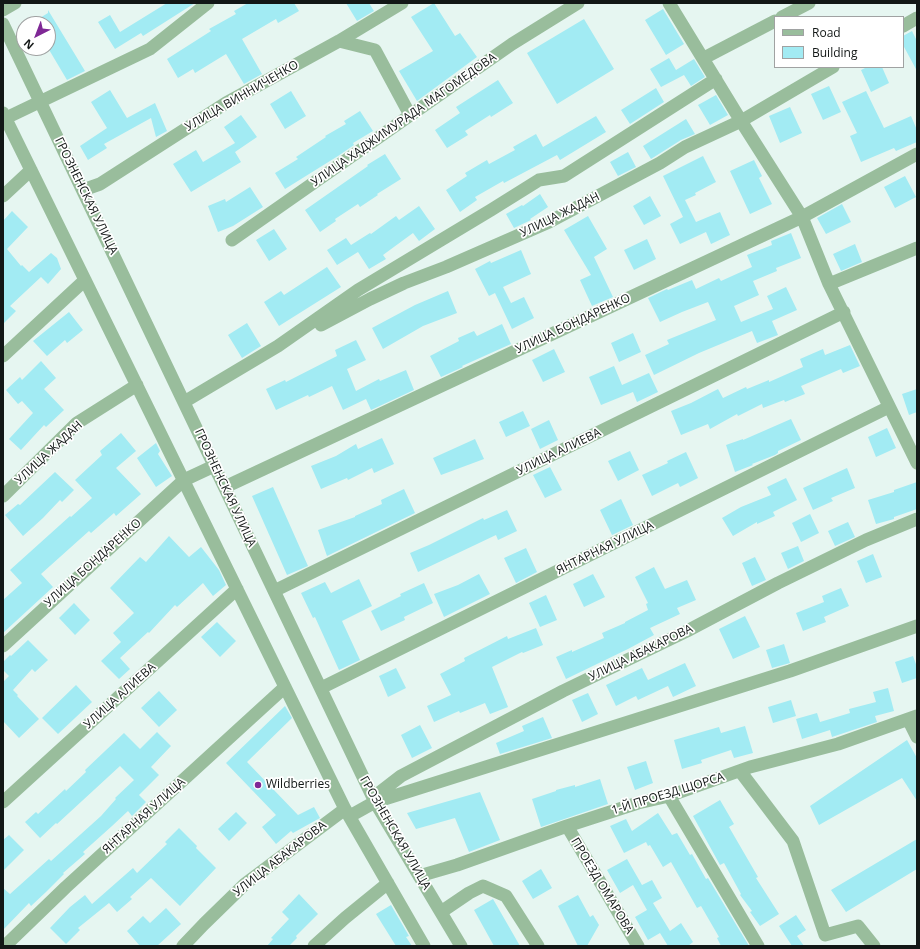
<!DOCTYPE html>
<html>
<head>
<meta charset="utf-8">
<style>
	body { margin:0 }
	#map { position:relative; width:920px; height:949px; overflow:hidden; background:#e6f6f1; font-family:"Open Sans",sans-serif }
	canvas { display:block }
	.frame { position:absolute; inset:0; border:4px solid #121716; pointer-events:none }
	.legend { position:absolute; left:774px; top:16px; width:130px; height:52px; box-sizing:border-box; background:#fff; border:1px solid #a0a2a2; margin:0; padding:5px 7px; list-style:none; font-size:12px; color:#121716 }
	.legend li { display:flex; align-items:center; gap:8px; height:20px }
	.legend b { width:20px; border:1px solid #a0a2a2 }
	.north { position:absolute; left:16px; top:16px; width:40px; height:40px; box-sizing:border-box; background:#fff; border:1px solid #a0a2a2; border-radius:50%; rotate:222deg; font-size:11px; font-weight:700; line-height:16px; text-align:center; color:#121716 }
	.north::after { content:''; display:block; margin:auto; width:14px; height:18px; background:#7f2896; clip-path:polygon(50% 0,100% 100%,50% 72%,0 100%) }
</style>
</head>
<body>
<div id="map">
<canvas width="920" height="949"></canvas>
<div class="frame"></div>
<ul class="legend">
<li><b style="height:5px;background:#99bd9c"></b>Road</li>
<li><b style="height:11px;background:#a2ebf3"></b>Building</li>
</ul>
<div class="north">N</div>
</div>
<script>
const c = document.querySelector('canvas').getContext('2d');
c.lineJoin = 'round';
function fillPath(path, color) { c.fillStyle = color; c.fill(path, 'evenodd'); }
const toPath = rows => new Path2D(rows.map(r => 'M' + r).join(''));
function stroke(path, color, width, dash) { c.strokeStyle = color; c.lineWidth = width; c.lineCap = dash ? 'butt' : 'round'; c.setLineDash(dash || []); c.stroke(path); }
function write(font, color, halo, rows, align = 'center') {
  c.font = font + ' "Open Sans",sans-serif'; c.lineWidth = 3.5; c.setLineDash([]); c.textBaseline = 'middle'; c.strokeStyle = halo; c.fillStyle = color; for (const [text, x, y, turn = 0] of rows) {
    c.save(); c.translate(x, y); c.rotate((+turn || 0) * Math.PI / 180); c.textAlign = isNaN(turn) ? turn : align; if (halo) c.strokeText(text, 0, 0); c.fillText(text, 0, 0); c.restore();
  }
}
fillPath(toPath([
	[167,3,195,3,143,36,141,33,115,49,98,22,110,15,120,32],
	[248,3,294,3,299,11,278,23,276,19,242,39,262,74,244,84,226,54,195,73,193,69,178,78,167,59,211,31,209,29,236,14,234,11],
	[346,3,369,3,374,11,357,21],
	[434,3,455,36,460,33,477,57,417,101,399,71,433,51,411,17],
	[663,9,684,44,666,55,645,20],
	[48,10,85,71,67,80,48,48,48,24,30,24,48,13],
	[584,19,614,69,557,104,527,53],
	[912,31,917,41,917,71,903,45,903,36],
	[669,58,676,70,694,59,705,77,691,86,684,75,661,87,650,69],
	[867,67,882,67,889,83,871,92,861,70],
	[498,80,513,103,491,117,490,115,465,131,468,135,447,148,435,130,460,113,456,107],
	[829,86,841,112,823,120,811,94],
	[656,88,664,102,630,124,621,110],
	[110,90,127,118,155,103,167,131,156,137,151,118,104,144,107,148,88,160,80,146,107,128,91,102],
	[291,91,306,116,285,129,270,104],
	[866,91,884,128,911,116,917,130,917,142,896,151,894,148,861,162,850,136,857,133,842,102],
	[716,95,728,115,710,125,698,105],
	[790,107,802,133,780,143,769,116],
	[360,111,373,131,353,143,354,145,338,156,285,189,275,173,298,159,296,157,326,137,325,136,346,124,344,121],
	[241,115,257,137,235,152,241,162,191,192,173,164,196,150,203,162,235,143,224,127],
	[596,116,606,132,560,160,557,155,504,183,503,181,475,197,477,200,460,212,446,190,467,176,465,173,487,160,489,164,515,150,513,147,536,134,543,147],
	[686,119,695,134,681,140,651,159,643,146],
	[628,152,636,167,618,176,610,162],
	[385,154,401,179,377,194,378,195,360,207,358,204,335,219,336,221,320,232,305,210,368,166,367,165],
	[703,156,716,182,695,193,696,195,685,200,696,222,720,212,730,235,711,244,706,232,680,244,670,224,683,217,663,176],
	[754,160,762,176,759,178,772,204,750,214,730,171],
	[905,176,916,197,895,208,884,187],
	[250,187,263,207,233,226,218,232,208,206,225,199,226,202],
	[540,194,548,207,530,219,531,220,514,228,506,214,522,205,523,206],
	[650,196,661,216,644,225,633,206],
	[842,204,851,222,826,234,817,218],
	[419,206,435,229,419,241,413,233,383,255,386,259,369,269,358,252,337,265,327,250,346,238,351,245,370,233,371,234,396,216,399,220],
	[12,211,28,227,7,249,21,266,22,265,29,272,51,253,57,258,61,269,48,284,41,277,10,306,16,311,3,324,3,221],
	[588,216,607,249,594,257,613,297,592,306,580,280,591,275,564,230],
	[274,229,287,249,269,261,256,240],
	[791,233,801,258,776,268,777,271,753,281,759,295,734,306,741,322,773,309,767,296,786,287,797,310,772,321,778,335,757,343,752,331,699,353,654,375,645,355,669,344,667,340,716,320,708,302,682,312,660,322,648,298,667,289,668,290,692,280,696,289,719,278,721,281,752,267,747,255,772,245,771,241],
	[647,239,656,259,634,270,624,250],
	[855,244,862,262,841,271,833,254],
	[521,250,531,274,503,287,511,303,524,297,534,318,512,329,495,293,489,296,475,269,490,261,491,263],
	[327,267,341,287,279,326,264,302,281,291,284,295],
	[448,291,457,313,423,326,383,349,372,328,415,305],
	[69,312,83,330,67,343,65,340,47,356,33,341],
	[247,323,261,346,242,358,228,335],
	[502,324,511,344,462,366,463,367,441,377,430,356,459,341,458,338,474,331,477,336],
	[633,333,641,352,619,362,611,343],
	[356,340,366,360,347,369,356,391,379,379,380,381,406,370,414,390,371,410,366,399,343,410,332,386,309,397,308,395,276,410,266,389,285,380,286,382,337,356,335,350],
	[850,345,860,366,843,373,841,369,801,386,805,394,785,402,784,400,763,408,762,404,738,416,737,414,710,429,708,424,681,435,671,411,691,403,718,389,723,398,746,387,747,389,769,380,769,382,803,367,800,359,823,349,825,355],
	[554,349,565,372,543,382,532,360],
	[41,361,56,378,44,389,64,410,46,427,44,425,21,450,9,439,33,413,22,401,18,404,6,390,20,377,22,380],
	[614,366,622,385,649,373,658,392,637,402,633,392,601,405,589,377],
	[917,389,917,412,909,415,902,394],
	[523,411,530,426,506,437,499,422],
	[791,419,801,440,778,451,778,453,775,455,752,464,753,465,735,472,726,445,743,439,743,440],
	[549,420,558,440,540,449,531,429],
	[887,428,896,448,876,457,868,437],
	[121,433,136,451,116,468,141,494,116,516,114,513,91,533,89,531,41,574,53,587,3,633,3,600,22,583,10,570,70,516,71,517,92,498,75,480,102,455,100,451],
	[382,438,394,464,374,473,372,468,348,480,347,478,321,489,311,466,336,456,356,444,358,449],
	[475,439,484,459,441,475,433,458],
	[156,443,160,451,158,454,172,476,156,487,137,458],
	[630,451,639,470,618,481,608,461],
	[686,452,698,478,680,487,678,483,652,496,642,475,668,463,667,461],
	[550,467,562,490,545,498,533,475],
	[847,468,855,488,831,498,833,501,813,510,803,488],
	[55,472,74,490,62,502,60,500,43,518,23,536,5,515,18,504,20,505],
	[786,478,797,500,773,512,775,516,757,524,757,522,733,536,722,518,741,507,771,495,767,487],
	[917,482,917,509,894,517,894,519,876,524,868,500,894,492,894,490],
	[273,487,308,566,287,575,252,496],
	[404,489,415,513,327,556,318,530,355,517,355,516,382,504,381,500],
	[621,499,633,525,612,535,600,510],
	[507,510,517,531,498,540,496,535,418,572,410,553,429,545,483,518,484,520],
	[810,514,819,533,801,542,792,523],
	[848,522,855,537,835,546,828,531],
	[169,536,189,557,201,547,219,570,226,585,213,596,203,583,177,607,175,605,149,633,148,632,120,658,130,669,119,679,101,661,121,642,113,633,134,613,110,588,140,557,146,562],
	[798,546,804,561,788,569,781,553],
	[526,548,537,572,516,583,504,558],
	[873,554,882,577,866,583,857,561],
	[755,557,766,580,752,586,742,563],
	[654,567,665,589,687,580,696,600,677,608,680,614,650,628,654,635,628,649,566,679,556,657,572,650,572,652,604,638,602,633,625,623,625,622,648,610,646,604,648,603,635,577],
	[479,574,490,594,444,617,434,594,458,585],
	[593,574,605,597,584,607,573,584],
	[359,579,372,606,342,621,360,660,339,670,315,617,313,618,301,593,325,582,331,593],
	[424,583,433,603,404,617,405,620,381,631,371,611,401,596,400,594],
	[841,588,849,606,824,617,826,622,803,631,796,613,824,602,822,596],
	[546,595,557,620,540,627,529,603],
	[74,603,90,620,75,635,59,618],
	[745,616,760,647,733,659,719,629],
	[217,622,236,641,220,657,201,637],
	[536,628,543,645,523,653,522,652,492,667,508,707,490,714,485,703,460,713,459,711,434,722,427,706,451,695,440,674,465,661,464,658,507,636,508,639],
	[28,640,48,660,35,672,32,669,13,690,18,695,17,696,39,719,19,738,3,721,3,679,4,681,9,676,3,670,3,662,10,655,11,656],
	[784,644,790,663,772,668,766,650],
	[913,656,917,667,917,678,902,683,895,662],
	[685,663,696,686,673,697,668,686,638,700,636,696,616,706,606,685,642,668,648,680],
	[396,668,406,688,388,697,379,676],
	[76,685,92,702,58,734,42,718],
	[888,688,894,711,875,716,877,722,832,737,830,730,802,739,796,719,817,713,820,722,850,713,849,709,876,702,873,692],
	[159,691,177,710,159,727,141,708],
	[588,693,598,714,582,722,572,700],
	[791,700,796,716,773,723,768,707],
	[285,706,292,718,247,762,298,815,314,807,320,818,293,833,291,831,276,844,262,827,276,815,226,763],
	[543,717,552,738,500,754,496,743,524,731,522,726],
	[420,725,432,748,412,758,401,735],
	[745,726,753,753,734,758,731,750,701,760,702,763,682,769,674,740,719,727,721,733],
	[157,732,171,746,151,767,159,775,139,795,146,802,132,816,128,811,112,826,83,852,85,854,63,873,64,874,46,892,31,906,29,903,3,930,3,888,10,894,49,859,51,861,101,816,116,799,115,798,134,780,120,766,57,824,56,823,40,838,25,822,36,812,38,814,65,789,66,791,86,772,85,770,124,733,140,749],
	[907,740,917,758,917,801,902,778,819,825,810,806],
	[646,761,653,783,635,790,627,767],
	[600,779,608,804,541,827,532,799,556,791,556,790,575,785,575,787],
	[480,792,500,840,469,852,455,818,416,829,407,813],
	[720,800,734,824,729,827,758,877,756,878,779,914,760,926,750,912,752,911,740,895,741,894,724,863,720,865,693,816],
	[236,812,247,823,229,841,218,829],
	[658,813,672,835,677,833,690,855,692,854,706,879,708,878,749,946,721,946,717,938,719,937,701,906,697,908,671,862,663,867,650,845,648,846,646,842,624,853,610,826,626,819,632,831],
	[179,828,197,846,196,848,216,868,180,906,151,878,130,897,132,899,117,912,109,903,78,928,80,930,66,944,50,928,70,907,85,895,92,904,133,868,137,873,167,844,165,842],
	[9,835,24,850,3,871,3,840],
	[917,839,917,869,846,912,831,890],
	[627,859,642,885,652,880,662,898,653,903,670,931,681,923,693,942,688,946,668,946,660,933,648,940,635,917,647,910,633,885,620,893,607,870],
	[541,869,552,888,533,899,522,881],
	[299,894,318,914,296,936,297,938,289,946,267,946,273,939,271,938,289,919,282,912],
	[578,895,590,917,593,915,599,925,587,946,578,946,558,906],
	[493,899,520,946,494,946,474,910],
	[391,905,409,936,406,937,412,946,396,946,376,914],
	[166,908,181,924,157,946,140,946,127,931,143,916,150,923],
	[796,915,806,930,797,936,804,946,792,946,779,926]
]), '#a2ebf3');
stroke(toPath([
	[669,3,741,121,802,217,829,284,917,463],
	[3,10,15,3],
	[782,17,809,3],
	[3,24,375,802,461,946],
	[903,26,917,18],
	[339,41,375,50,410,115],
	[704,58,775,21],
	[3,113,345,809,424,946],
	[6,118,150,49,208,3],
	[83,190,100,184,226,103,339,41,402,3],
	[3,196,31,170],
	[232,240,512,44,578,3],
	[829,284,917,248],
	[321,325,370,299,404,283,446,267,549,222,660,163,685,147,741,121,833,67],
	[3,356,85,280],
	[184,402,278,346,358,290,491,210,539,180,564,176,716,79],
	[225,487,802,217,917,154],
	[3,496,77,423,137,385],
	[274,591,844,312],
	[3,646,184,480,214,466],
	[321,688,889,407],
	[908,719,917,737],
	[740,771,793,841,825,935,858,926,874,946],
	[669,796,758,946],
	[3,802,237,589],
	[375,802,379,793,401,776,563,691,687,631,778,583,866,540,917,519],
	[350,816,375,802,790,671,917,626],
	[567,826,638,946],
	[419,876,457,865,567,826,638,803,669,796,750,767,838,744,917,716],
	[441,912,469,893,483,886,506,896,538,946],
	[5,946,66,887,285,687],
	[183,946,204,924,245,884,345,809],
	[314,946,345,918,388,883]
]), '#99bd9c', 13);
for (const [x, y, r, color] of [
	[258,785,4,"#7f2896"]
]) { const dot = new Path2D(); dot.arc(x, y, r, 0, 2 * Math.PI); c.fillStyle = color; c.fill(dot); stroke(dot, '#fff', 1.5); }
write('12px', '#121716', '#fff', [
	["УЛИЦА ВИННИЧЕНКО",242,96,-30],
	["УЛИЦА ХАДЖИМУРАДА МАГОМЕДОВА",404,120,-35],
	["ГРОЗНЕНСКАЯ УЛИЦА",86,196,64],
	["УЛИЦА ЖАДАН",560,215,-26],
	["УЛИЦА БОНДАРЕНКО",573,324,-25],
	["УЛИЦА АЛИЕВА",559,452,-26],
	["УЛИЦА ЖАДАН",49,453,-43],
	["ГРОЗНЕНСКАЯ УЛИЦА",225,488,65],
	["ЯНТАРНАЯ УЛИЦА",605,548,-26],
	["УЛИЦА БОНДАРЕНКО",93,563,-42],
	["УЛИЦА АБАКАРОВА",641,653,-26],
	["УЛИЦА АЛИЕВА",120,696,-42],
	["1-Й ПРОЕЗД ЩОРСА",668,794,-17],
	["ЯНТАРНАЯ УЛИЦА",144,816,-42],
	["ГРОЗНЕНСКАЯ УЛИЦА",395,833,60],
	["УЛИЦА АБАКАРОВА",280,859,-38],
	["ПРОЕЗД ОМАРОВА",602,886,59]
]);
write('12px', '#121716', '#fff', [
	["Wildberries",266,785]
], 'left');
</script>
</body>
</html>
